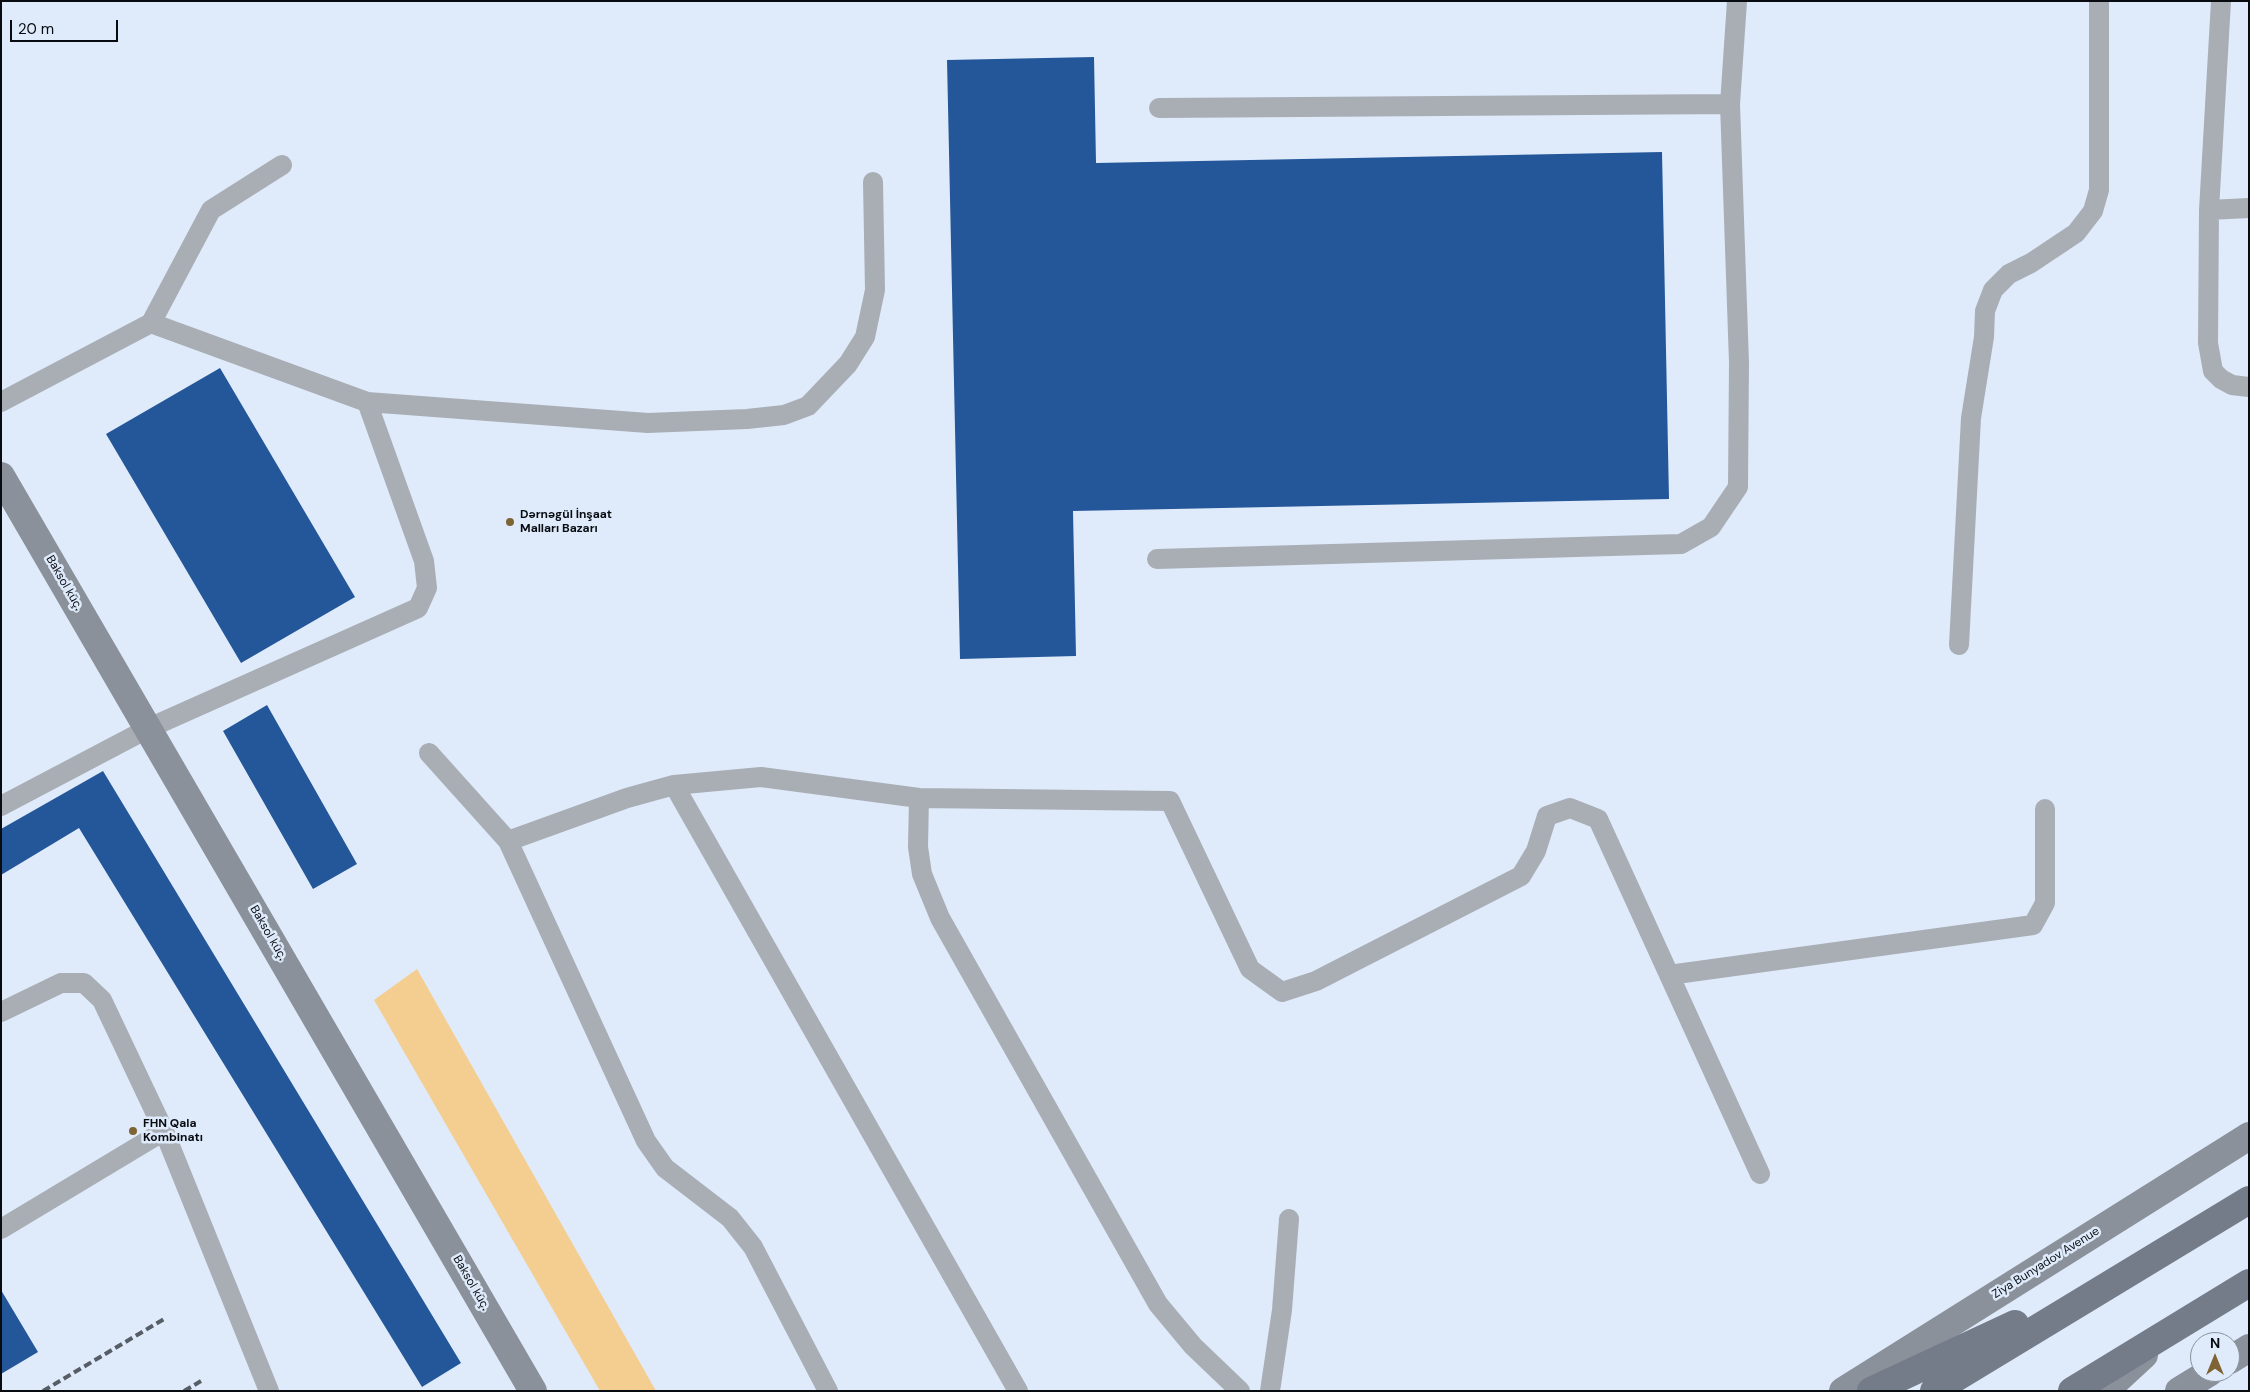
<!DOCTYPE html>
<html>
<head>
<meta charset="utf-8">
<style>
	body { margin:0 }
	#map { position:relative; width:2250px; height:1392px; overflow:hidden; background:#dfebfb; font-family:"DM Sans",sans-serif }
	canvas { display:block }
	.frame { position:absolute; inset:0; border:2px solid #080c11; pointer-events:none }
	.north { position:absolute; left:2190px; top:1332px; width:50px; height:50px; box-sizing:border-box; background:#dfebfb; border:1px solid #89929d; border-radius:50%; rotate:0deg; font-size:14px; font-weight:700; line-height:20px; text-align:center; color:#080c11 }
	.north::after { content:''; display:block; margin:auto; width:18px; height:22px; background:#7e6335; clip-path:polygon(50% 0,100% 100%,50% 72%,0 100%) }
	.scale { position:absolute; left:10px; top:20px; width:108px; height:22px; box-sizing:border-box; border:2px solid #080c11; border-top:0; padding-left:6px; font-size:15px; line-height:18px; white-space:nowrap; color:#080c11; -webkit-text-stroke:4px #dfebfb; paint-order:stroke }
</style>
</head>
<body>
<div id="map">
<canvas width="2250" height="1392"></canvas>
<div class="frame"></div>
<div class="north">N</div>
<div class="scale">20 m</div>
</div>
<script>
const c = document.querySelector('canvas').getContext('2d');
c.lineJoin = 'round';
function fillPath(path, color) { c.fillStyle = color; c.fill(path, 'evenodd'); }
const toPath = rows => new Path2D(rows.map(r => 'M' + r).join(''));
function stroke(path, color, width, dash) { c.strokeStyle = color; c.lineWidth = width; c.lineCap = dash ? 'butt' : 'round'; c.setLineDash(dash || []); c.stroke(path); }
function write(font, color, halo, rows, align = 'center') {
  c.font = font + ' "DM Sans",sans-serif'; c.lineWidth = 5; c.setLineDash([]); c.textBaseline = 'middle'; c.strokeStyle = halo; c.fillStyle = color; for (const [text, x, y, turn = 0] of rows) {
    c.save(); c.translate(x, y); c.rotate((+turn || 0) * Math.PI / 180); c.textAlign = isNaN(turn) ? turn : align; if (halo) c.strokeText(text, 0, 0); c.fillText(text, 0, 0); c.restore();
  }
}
fillPath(toPath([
	[417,969,656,1391,600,1391,374,1000]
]), '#f4ce90');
fillPath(toPath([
	[1094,57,1096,163,1662,152,1669,499,1073,511,1076,656,960,659,947,60],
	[220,368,355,597,241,663,106,434],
	[267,705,357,864,313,889,223,731],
	[103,771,461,1363,422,1387,79,828,1,875,1,829],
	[1,1290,38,1352,1,1374]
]), '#245799');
stroke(toPath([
	[2221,1,2209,210,2208,343,2213,371,2221,379,2232,385,2249,387],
	[1159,108,1730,104],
	[282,165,211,210,151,323,367,402,648,423,747,419,784,415,808,406,848,364,865,337,875,290,873,182],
	[2209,210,2249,208],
	[1,402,151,323],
	[1157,559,1681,544,1711,527,1738,487,1739,363,1730,104,1737,1],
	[1959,645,1971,418,1984,337,1985,311,1993,290,2009,274,2031,263,2076,233,2093,211,2099,190,2099,1],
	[429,753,508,841,646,1141,665,1168,730,1218,753,1247,828,1391],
	[674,785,1018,1391],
	[919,798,918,847,922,874,940,918,1158,1304,1193,1346,1240,1391],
	[1,806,149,728,418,608,427,588,424,561,367,402],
	[508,841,627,798,674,785,761,777,919,798,1170,801,1250,969,1282,992,1316,981,1521,876,1536,851,1547,816,1570,808,1598,819,1760,1174],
	[1669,975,2033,925,2045,903,2045,809],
	[1,1012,61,983,84,983,102,1000,164,1131,269,1391],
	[1,1229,164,1131],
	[1270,1391,1282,1310,1289,1219]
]), '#a9aeb5', 20);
stroke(toPath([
	[1,476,533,1391],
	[2230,1360,2249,1348],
	[1843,1391,2249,1136],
	[2105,1391,2144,1355],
	[2179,1391,2210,1372]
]), '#8a919b', 28);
stroke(toPath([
	[1871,1391,2015,1324],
	[1934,1391,2249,1200],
	[2072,1391,2249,1283]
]), '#737c88', 28);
stroke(toPath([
	[43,1391,164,1319],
	[184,1391,201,1381]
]), '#565d66', 4, [8, 4]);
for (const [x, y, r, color] of [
	[510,522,5,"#7e6335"],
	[133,1131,5,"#7e6335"]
]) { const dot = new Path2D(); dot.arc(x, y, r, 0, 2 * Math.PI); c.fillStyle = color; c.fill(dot); stroke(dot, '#dfebfb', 2); }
write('bold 12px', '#080c11', '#dfebfb', [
	["Dərnəgül İnşaat",520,515],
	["Malları Bazarı",520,529],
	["FHN Qala",143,1124],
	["Kombinatı",143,1138]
], 'left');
write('12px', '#080c11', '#dfebfb', [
	["Baksol küç.",64,583,60],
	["Baksol küç.",268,933,60],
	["Ziya Bunyadov Avenue",2046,1263,-32],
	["Baksol küç.",471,1283,60]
]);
</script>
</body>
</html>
